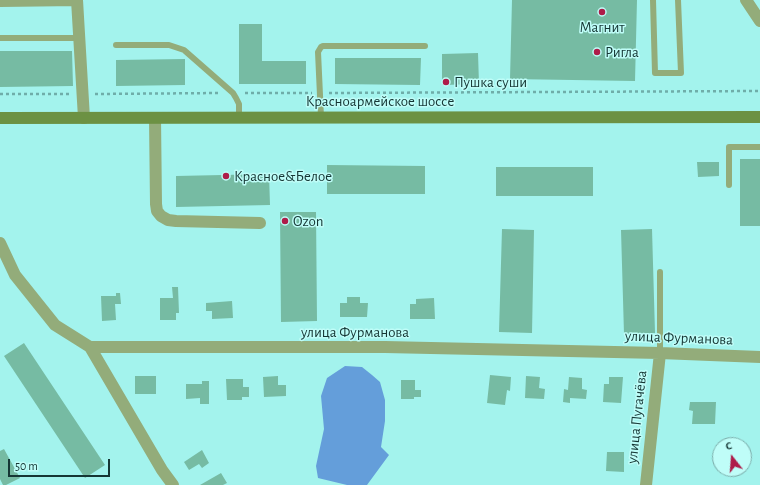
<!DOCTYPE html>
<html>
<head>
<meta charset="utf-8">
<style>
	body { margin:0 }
	#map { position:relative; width:760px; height:485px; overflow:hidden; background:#a3f3ed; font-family:"Alegreya Sans",sans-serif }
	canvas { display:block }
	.north { position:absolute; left:712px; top:437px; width:40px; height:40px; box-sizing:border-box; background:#bffdf8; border:1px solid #7badaa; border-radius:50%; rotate:343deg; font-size:11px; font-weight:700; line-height:16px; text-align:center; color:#153634 }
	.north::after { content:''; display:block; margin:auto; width:14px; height:18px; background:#ae1c49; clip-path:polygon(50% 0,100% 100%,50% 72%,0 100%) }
	.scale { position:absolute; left:8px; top:459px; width:102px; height:18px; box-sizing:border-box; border:2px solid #153634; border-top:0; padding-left:5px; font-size:12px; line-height:14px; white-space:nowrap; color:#153634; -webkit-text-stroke:3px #bffdf8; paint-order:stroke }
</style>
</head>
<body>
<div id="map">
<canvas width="760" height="485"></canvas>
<div class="north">С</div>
<div class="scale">50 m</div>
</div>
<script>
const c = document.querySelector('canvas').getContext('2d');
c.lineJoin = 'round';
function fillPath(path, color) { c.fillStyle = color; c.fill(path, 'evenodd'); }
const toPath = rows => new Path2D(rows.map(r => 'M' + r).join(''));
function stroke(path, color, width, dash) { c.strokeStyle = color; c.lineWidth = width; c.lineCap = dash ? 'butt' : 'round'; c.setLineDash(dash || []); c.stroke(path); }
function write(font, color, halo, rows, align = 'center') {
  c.font = font + ' "Alegreya Sans",sans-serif'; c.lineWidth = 3; c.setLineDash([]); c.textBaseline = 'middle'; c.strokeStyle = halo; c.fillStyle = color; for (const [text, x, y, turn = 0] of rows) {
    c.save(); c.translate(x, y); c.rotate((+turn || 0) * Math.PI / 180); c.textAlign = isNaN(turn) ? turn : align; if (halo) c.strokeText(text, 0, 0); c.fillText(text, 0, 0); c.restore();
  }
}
fillPath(toPath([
	[345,366,362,367,372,375,380,382,385,400,385,421,381,447,389,455,367,485,347,485,318,478,316,466,324,429,321,396,327,378]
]), '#649eda');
fillPath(toPath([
	[512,0,637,0,635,81,510,79],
	[239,24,262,24,262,61,306,61,306,84,239,84],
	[0,51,72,51,73,86,0,87],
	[478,53,479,84,442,85,442,54],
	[335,58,421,58,420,85,335,84],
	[185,59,185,85,116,86,116,60],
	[740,159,760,159,760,226,740,226],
	[697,162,719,162,719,176,698,177],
	[327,165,425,166,425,194,327,194],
	[496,167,593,167,593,196,496,196],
	[269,174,270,205,176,207,176,176],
	[280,212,316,212,317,321,281,322],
	[502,229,534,230,532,333,499,332],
	[652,229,655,333,624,334,621,230],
	[172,287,178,287,179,313,176,313,176,320,160,320,160,298,173,298],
	[116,293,120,293,121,304,115,304,116,320,102,321,101,296,116,296],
	[347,297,360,297,360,303,368,303,367,317,340,317,340,303,347,303],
	[434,298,435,319,410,319,410,304,416,304,416,299],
	[232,301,233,318,212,319,212,311,206,311,206,303],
	[24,343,105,465,85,478,4,356],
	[490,375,511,377,510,391,507,390,505,405,487,403],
	[135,376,156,376,156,394,135,394],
	[278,376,278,385,286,385,286,396,264,397,263,377],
	[526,376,540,377,539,388,545,389,544,399,525,398],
	[569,377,582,378,582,389,587,390,586,399,570,398,570,403,563,402,564,389,568,390],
	[609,377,623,377,621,403,603,402,604,384,609,384],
	[226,379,243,379,243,387,249,387,249,397,242,397,242,400,227,400],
	[401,380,415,380,415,390,421,390,421,397,414,397,414,399,401,399],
	[202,381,209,381,209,404,200,404,200,398,186,399,186,384,202,384],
	[690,402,716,402,715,424,692,424,693,411,689,410],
	[4,449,20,478,6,485,3,485,0,479,0,451],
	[202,450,209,463,202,468,199,464,189,470,184,462],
	[607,452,624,452,624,472,606,471],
	[221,473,227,483,223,485,200,485]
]), '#76bba3');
stroke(toPath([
	[245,93,312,93],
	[329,93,760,91],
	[0,94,72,94],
	[95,94,220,93]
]), '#6fada9', 2.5, [3, 3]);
stroke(toPath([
	[653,0,655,73,681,73,678,0],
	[0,38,79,38],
	[116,45,169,45,184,50,233,93,236,98,239,104,239,117],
	[321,117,318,52,321,47,323,46,425,46],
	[729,185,729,147,760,147],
	[660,353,660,272]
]), '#93ac7a', 6);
stroke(toPath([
	[746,0,760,21],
	[0,1,77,0,84,118],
	[155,118,156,204,157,211,161,216,168,220,176,221,260,223],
	[0,243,15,275,55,325,90,347,385,347,660,353,760,357],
	[90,347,162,470,173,485],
	[646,485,660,353]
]), '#93ac7a', 12);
stroke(toPath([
	[0,118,760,117]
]), '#6c9143', 12);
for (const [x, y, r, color] of [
	[602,12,4,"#ae1c49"],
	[597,52,4,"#ae1c49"],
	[446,82,4,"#ae1c49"],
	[226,176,4,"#ae1c49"],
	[285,221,4,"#ae1c49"]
]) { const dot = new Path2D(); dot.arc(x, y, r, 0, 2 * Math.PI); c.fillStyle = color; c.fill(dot); stroke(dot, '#bffdf8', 1.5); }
write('15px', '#153634', '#bffdf8', [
	["Магнит",602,27,"center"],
	["Ригла",605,52],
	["Пушка суши",454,82],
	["Красное&Белое",234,176],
	["Ozon",293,221]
], 'left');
write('15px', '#153634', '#bffdf8', [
	["Красноармейское шоссе",380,101],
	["улица Фурманова",355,332],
	["улица Фурманова",679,338,2],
	["улица Пугачёва",637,417,-84]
]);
</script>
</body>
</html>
